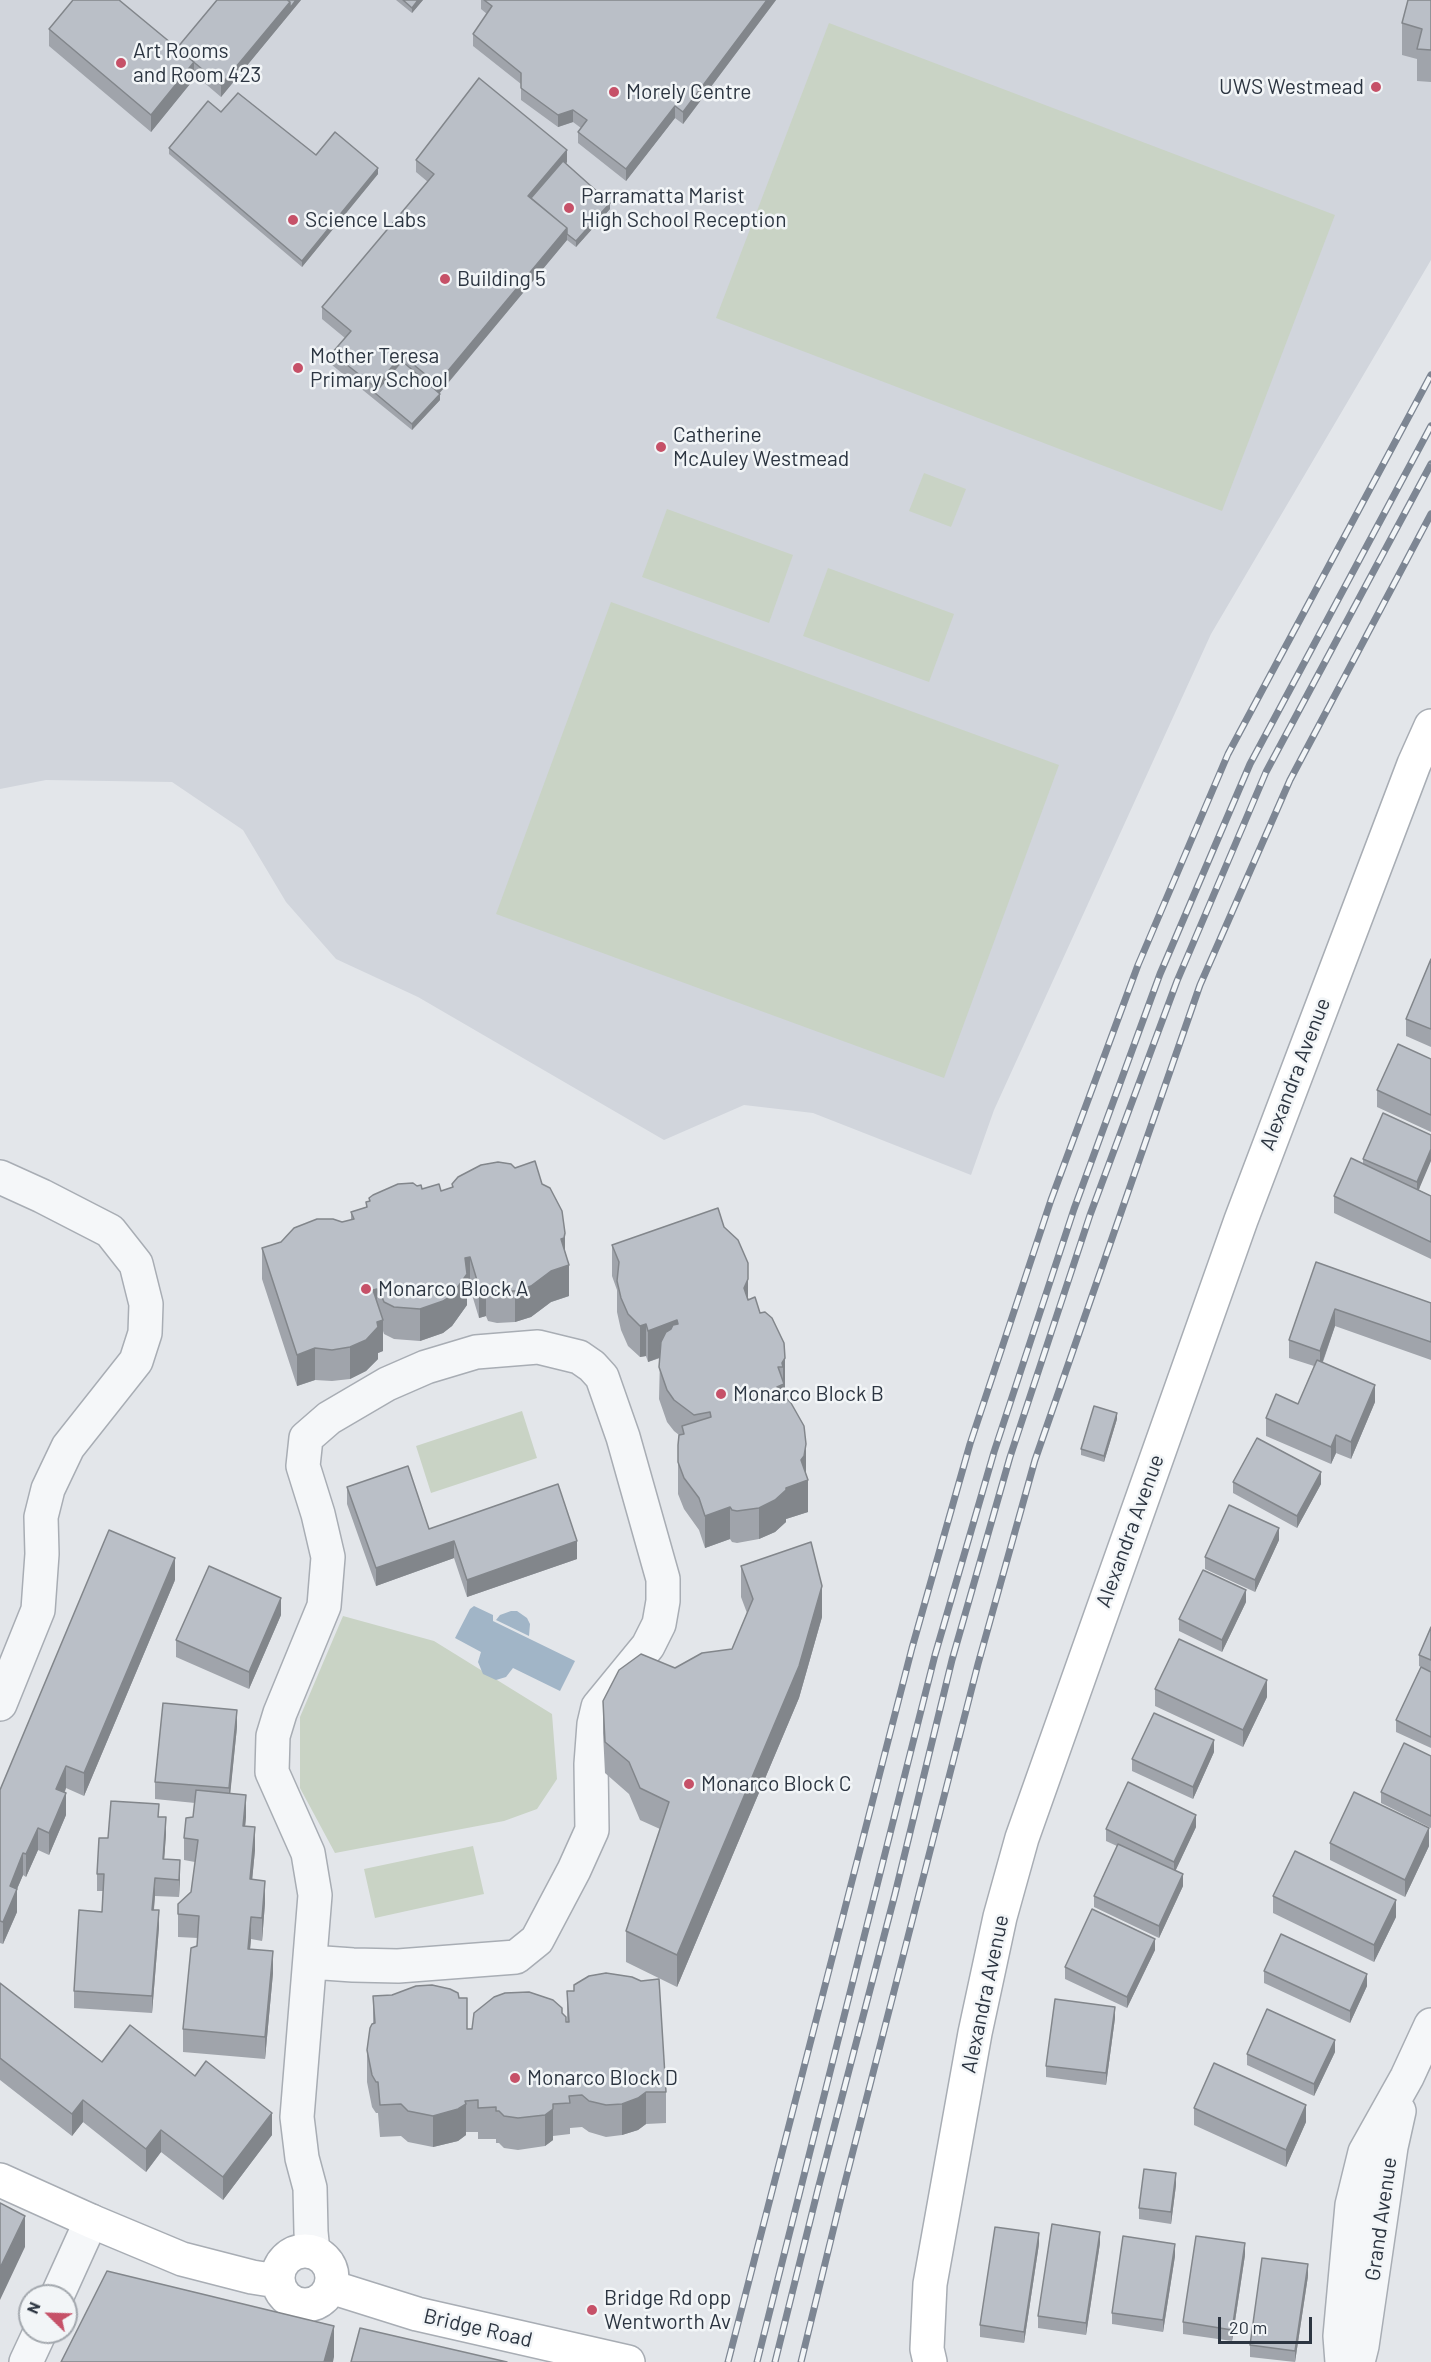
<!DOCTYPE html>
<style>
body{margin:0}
#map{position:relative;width:1431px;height:2362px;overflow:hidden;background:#e3e6ea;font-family:Barlow,sans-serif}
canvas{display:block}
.north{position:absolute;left:18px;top:2284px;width:60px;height:60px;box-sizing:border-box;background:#f2f5f7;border:2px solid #a3a8ae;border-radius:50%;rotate:293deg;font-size:16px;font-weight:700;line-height:24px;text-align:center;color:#2c3541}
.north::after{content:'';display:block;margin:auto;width:21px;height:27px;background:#c65168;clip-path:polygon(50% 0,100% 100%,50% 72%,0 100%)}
.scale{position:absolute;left:1218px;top:2317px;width:94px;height:27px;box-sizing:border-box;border:3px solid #2c3541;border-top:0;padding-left:8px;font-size:18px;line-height:21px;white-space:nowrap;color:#2c3541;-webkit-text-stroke:4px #f2f5f7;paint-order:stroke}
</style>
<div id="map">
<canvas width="1431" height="2362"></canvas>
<div class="north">N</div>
<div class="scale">20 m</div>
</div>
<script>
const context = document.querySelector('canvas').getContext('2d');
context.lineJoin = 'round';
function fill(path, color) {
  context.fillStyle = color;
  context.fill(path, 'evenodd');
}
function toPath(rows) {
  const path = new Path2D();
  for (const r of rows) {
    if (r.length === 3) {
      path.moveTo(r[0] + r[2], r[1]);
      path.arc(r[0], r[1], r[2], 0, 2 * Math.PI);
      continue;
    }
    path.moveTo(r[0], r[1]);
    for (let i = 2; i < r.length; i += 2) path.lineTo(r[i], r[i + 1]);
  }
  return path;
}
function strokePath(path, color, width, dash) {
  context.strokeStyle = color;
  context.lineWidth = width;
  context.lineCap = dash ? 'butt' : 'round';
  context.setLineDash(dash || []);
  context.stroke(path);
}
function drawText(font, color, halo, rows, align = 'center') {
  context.font = font + ' Barlow,sans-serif';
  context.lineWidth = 5;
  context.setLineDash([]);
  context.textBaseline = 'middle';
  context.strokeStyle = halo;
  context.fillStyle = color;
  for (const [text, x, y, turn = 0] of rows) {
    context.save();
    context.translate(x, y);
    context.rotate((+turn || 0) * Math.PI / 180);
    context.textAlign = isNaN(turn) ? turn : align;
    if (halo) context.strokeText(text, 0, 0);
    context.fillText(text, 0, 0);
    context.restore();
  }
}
fill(toPath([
 [0,0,1431,0,1431,260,1211,634,994,1110,971,1175,813,1113,744,1105,664,1140,418,997,336,959,286,902,243,830,172,782,46,780,0,789]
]), '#d1d5dc');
fill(toPath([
 [829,23,1335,215,1222,511,716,318],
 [924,473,966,489,951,527,909,511],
 [667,509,793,555,769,623,642,577],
 [828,568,954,614,929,682,803,636],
 [611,602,1059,765,944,1078,496,914],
 [522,1411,537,1458,431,1493,416,1446],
 [343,1616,434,1641,552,1714,557,1779,537,1809,504,1821,335,1853,300,1788,300,1717],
 [473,1846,484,1894,375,1918,364,1869]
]), '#c9d3c5');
fill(toPath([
 [474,1606,493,1615,493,1621,575,1661,560,1691,513,1668,506,1677,496,1680,483,1674,478,1662,481,1652,455,1638,470,1609],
 [511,1611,517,1611,527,1618,530,1624,529,1636,496,1620,500,1615]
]), '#a1b5c7');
const street = toPath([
 [0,1177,42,1196,110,1231,136,1264,146,1304,145,1333,136,1361,68,1447,48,1489,41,1517,42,1554,38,1610,0,1704],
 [310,1962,353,1965,398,1966,516,1957,537,1940,574,1870,592,1830,591,1764,594,1724,598,1707,648,1646,659,1624,663,1601,663,1579,623,1437,602,1377,592,1366,579,1357,538,1347,476,1352,426,1367,387,1384,329,1418,306,1438,303,1466,318,1514,328,1557,324,1606,280,1713,273,1736,272,1772,308,1853,315,1895,297,2117,302,2158,310,2188,311,2232,313,2252],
 [57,2296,91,2221],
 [26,2362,40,2332],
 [1342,2362,1340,2336,1352,2205,1365,2152,1407,2077,1431,2025],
 [1358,2362,1362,2346,1391,2147,1399,2111]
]);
const secondary = toPath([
 [0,2180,91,2221,182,2259,252,2277,277,2281],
 [305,2278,27],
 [331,2287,417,2314,628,2362],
 [930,2362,927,2349,930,2284,975,2033,1000,1917,1022,1838,1241,1220,1414,764,1431,726]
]);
strokePath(street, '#a8adb4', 36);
strokePath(secondary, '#a8adb4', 36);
strokePath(street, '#f5f7f9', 33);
strokePath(secondary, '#fff', 33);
const rail = toPath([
 [728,2362,912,1648,970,1444,1051,1200,1138,965,1228,754,1431,375],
 [757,2362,935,1655,994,1452,1074,1209,1160,974,1250,764,1431,426],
 [775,2362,818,2189,895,1894,952,1660,1010,1457,1090,1215,1177,981,1266,772,1431,464],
 [801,2362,842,2194,978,1664,1035,1460,1200,985,1290,780,1431,514]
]);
strokePath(rail, '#7d8693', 7);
strokePath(rail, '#f2f5f7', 4.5, [14]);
fill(toPath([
 [217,0,301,0,221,97,194,74,194,79,151,132,49,46,49,29,177,48],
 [396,0,423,0,412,13],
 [481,0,776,0,683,124,675,118,626,181,578,143,578,132,581,128,573,122,558,127,521,100,521,84,473,46,473,34,487,14,481,9],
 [1431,0,1431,82,1417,81,1417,59,1402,55,1402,23],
 [221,112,316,155,378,174,302,267,169,154,169,148],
 [416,160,567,162,566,164,610,209,576,247,567,240,439,394,440,400,412,430,332,365,332,353,345,338,322,319,322,307,428,182,416,172],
 [1431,959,1431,1047,1406,1036,1406,1019],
 [1431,1059,1431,1132,1377,1107,1377,1090],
 [1431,1135,1419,1190,1431,1196,1431,1259,1334,1213,1334,1196,1363,1164,1363,1159],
 [452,1184,565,1252,569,1296,551,1302,531,1317,515,1322,497,1323,488,1321,486,1316,479,1318,470,1288,467,1289,467,1305,452,1326,443,1333,420,1341,394,1339,384,1334,383,1331,383,1351,378,1353,378,1359,366,1371,350,1379,332,1381,315,1380,297,1386,262,1279,262,1248,351,1220,351,1212,366,1207,366,1202,369,1201,369,1198,422,1189,441,1191,452,1188],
 [724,1227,748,1263,748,1298,784,1343,785,1390,784,1391,784,1399,806,1475,808,1512,786,1519,786,1522,775,1532,759,1539,737,1543,732,1542,730,1539,705,1548,699,1530,684,1509,678,1494,678,1445,679,1435,674,1431,667,1422,659,1399,660,1358,648,1362,646,1356,640,1357,628,1346,621,1330,617,1312,617,1290,612,1276,612,1245],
 [1316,1262,1431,1303,1431,1360,1335,1326,1323,1362,1375,1402,1351,1459,1336,1453,1331,1464,1266,1436,1266,1418,1298,1404,1314,1366,1289,1358,1289,1340],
 [1117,1419,1104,1462,1081,1455,1081,1449],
 [1233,1482,1321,1484,1297,1528,1233,1493],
 [347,1487,429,1529,577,1559,467,1597,454,1558,376,1586,347,1504],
 [1279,1540,1255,1592,1205,1569,1205,1557],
 [741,1566,822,1617,799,1698,677,1987,626,1962,626,1931,660,1829,640,1820,629,1794,605,1773,603,1733,603,1701,675,1668,732,1649,747,1613,741,1597],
 [175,1580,84,1796,66,1788,65,1792,66,1815,49,1855,38,1850,26,1877,23,1875,17,1889,17,1912,3,1944,0,1943,0,1790],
 [1246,1602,1222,1652,1179,1631,1179,1619],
 [281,1615,249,1689,176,1657,176,1640],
 [1431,1627,1431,1672,1419,1666,1419,1655],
 [1431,1672,1431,1748,1396,1732,1396,1720],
 [1155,1689,1267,1697,1243,1747,1155,1706],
 [237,1727,230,1793,246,1817,245,1826,255,1850,252,1880,265,1903,262,1941,251,1939,250,1949,273,1973,265,2059,183,2052,183,2029,198,1938,178,1937,178,1914,191,1892,195,1862,184,1860,184,1838,193,1817,195,1803,155,1799,155,1782],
 [1214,1752,1193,1799,1132,1771,1132,1759],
 [1431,1756,1431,1828,1381,1803,1381,1792],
 [159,1817,166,1834,164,1859,180,1877,179,1897,155,1896,154,1910,159,1927,152,2013,74,2008,74,1991,102,1912,103,1891,97,1891,97,1874,108,1838],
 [1196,1827,1175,1871,1183,1886,1159,1938,1094,1907,1094,1896,1117,1846,1106,1841,1106,1829],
 [1330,1843,1429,1846,1405,1897,1330,1860],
 [1273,1896,1396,1917,1374,1962,1273,1913],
 [1155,1950,1127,2008,1065,1979,1065,1967],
 [1264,1971,1367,1986,1350,2023,1264,1983],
 [0,1983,102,2062,272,2135,223,2200,161,2152,146,2172,83,2122,72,2136,0,2080],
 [567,1991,666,2092,666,2123,646,2124,638,2130,622,2135,606,2137,589,2132,582,2127,570,2128,570,2134,553,2136,553,2140,545,2146,518,2150,504,2148,499,2143,496,2143,496,2139,478,2139,478,2132,466,2132,466,2135,458,2141,433,2147,408,2142,401,2136,380,2137,378,2113,376,2113,372,2107,367,2082,367,2050,373,2023,373,1996,459,1998,467,2029,562,2013,566,2022,567,2022],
 [1115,2018,1106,2085,1046,2077,1046,2066],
 [1335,2052,1314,2096,1247,2065,1247,2054],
 [1194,2108,1306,2122,1286,2167,1194,2125],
 [1176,2185,1171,2224,1139,2219,1139,2208],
 [1100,2243,1086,2335,1038,2328,1038,2316],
 [1039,2244,1024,2343,980,2337,980,2325],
 [1245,2255,1232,2341,1183,2334,1183,2322],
 [1175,2256,1163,2332,1112,2324,1112,2313],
 [1308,2276,1295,2362,1250,2357,1250,2345]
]), '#a0a4ab');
fill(toPath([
 [296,0,301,0,221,97,221,85,290,2],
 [418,0,423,0,412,13,412,8],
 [767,0,776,0,683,124,683,112],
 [194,62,194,79,151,132,151,115],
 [675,106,675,118,626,181,626,169],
 [573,110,573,122,558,127,558,115],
 [567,150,567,162,531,204,528,196],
 [378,168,378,174,302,267,302,261],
 [610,203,610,209,576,247,576,241],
 [567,228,567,240,437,396,437,384],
 [402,355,402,367,375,393,375,387],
 [440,394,440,400,412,430,412,424],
 [1431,1149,1431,1161,1417,1194,1417,1182],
 [565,1233,565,1264,569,1265,569,1296,551,1302,531,1317,515,1322,515,1291,561,1239],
 [470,1257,470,1288,467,1289,467,1305,452,1326,443,1333,420,1341,420,1309,465,1258],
 [748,1279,748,1310,744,1288],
 [486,1284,486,1316,479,1318,479,1287],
 [377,1289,377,1321,373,1290],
 [1335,1309,1335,1326,1320,1369,1320,1351],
 [383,1320,383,1351,378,1353,378,1359,366,1371,350,1379,350,1347,377,1322],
 [677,1320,677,1351,648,1362,648,1331],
 [646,1324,646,1356,640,1357,640,1326],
 [315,1348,315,1380,297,1386,297,1355],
 [785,1358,785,1390,784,1391,784,1416,777,1387,783,1385,783,1367,782,1363],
 [1375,1385,1375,1402,1351,1459,1351,1442],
 [1117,1413,1117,1419,1104,1462,1104,1456],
 [1336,1435,1336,1453,1331,1464,1331,1447],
 [806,1444,806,1475,808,1480,808,1512,786,1519,786,1522,775,1532,759,1539,759,1508,786,1488,801,1460],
 [1321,1472,1321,1484,1297,1528,1297,1516],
 [730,1507,730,1539,705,1548,705,1516],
 [1279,1528,1279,1540,1255,1592,1255,1580],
 [454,1541,454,1558,376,1586,376,1568],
 [577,1541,577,1559,467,1597,467,1580],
 [175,1558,175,1580,84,1796,84,1773],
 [822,1586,822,1617,799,1698,677,1987,677,1955],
 [1246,1590,1246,1602,1222,1652,1222,1640],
 [281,1598,281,1615,249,1689,249,1672],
 [1267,1680,1267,1697,1243,1747,1243,1730],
 [237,1710,237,1727,229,1806,229,1788],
 [1214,1740,1214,1752,1193,1799,1193,1787],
 [66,1766,66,1788,56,1811,56,1789],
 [66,1793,66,1815,49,1855,49,1833],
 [246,1795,246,1817,243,1849,243,1826],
 [1196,1815,1196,1827,1174,1874,1174,1862],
 [166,1817,166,1834,163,1876,163,1859],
 [255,1827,255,1850,250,1902,250,1879],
 [38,1828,38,1850,26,1877,26,1854],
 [1429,1828,1429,1846,1405,1897,1405,1880],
 [23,1853,23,1875,17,1889,17,1912,3,1944,3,1922,10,1886],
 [180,1860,180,1877,179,1897,179,1880],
 [1183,1874,1183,1886,1159,1938,1159,1926],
 [155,1878,155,1896,152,1927,152,1910],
 [265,1881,265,1903,262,1941,262,1918],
 [1396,1900,1396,1917,1374,1962,1374,1945],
 [159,1910,159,1927,152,2013,152,1996],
 [251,1917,251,1939,248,1971,248,1949],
 [1155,1939,1155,1950,1127,2008,1127,1997],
 [273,1951,273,1973,265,2059,265,2037],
 [1367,1974,1367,1986,1350,2023,1350,2011],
 [1115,2007,1115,2018,1106,2085,1106,2073],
 [1335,2040,1335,2052,1314,2096,1314,2084],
 [646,2092,646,2124,638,2130,622,2135,622,2104],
 [83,2100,83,2122,72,2136,72,2114],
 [466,2104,466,2135,458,2141,433,2147,433,2116],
 [553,2104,553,2140,545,2146,545,2115],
 [1306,2105,1306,2122,1286,2167,1286,2150],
 [272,2113,272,2135,223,2200,223,2177],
 [161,2130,161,2152,146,2172,146,2149],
 [1176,2173,1176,2185,1171,2224,1171,2212],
 [25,2216,25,2247,0,2300,0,2268],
 [1100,2232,1100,2243,1086,2335,1086,2323],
 [1039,2233,1039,2244,1024,2343,1024,2332],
 [1245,2243,1245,2255,1232,2341,1232,2330],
 [1175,2244,1175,2256,1163,2332,1163,2320],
 [1308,2264,1308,2276,1295,2362,1295,2351],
 [334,2326,334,2357,333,2362,324,2362]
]), '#82868b');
const building = toPath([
 [73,0,119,0,194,62,151,115,49,29,73,0],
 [217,0,287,0,290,2,221,85,177,48,217,0],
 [287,0,296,0,290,8,290,2,287,0],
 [403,0,418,0,412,8,403,0],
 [484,0,767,0,683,112,675,106,626,169,578,132,587,120,573,110,558,115,521,88,521,73,473,34,492,6,484,0],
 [1408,0,1431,0,1431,50,1417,49,1422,29,1402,23,1408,0],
 [479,78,567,150,528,196,567,228,437,384,402,355,375,387,332,353,351,331,322,307,434,174,416,160,479,78],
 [238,93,316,155,335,132,378,168,302,261,169,148,208,101,221,112,238,93],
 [563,161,610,203,576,241,567,234,567,228,531,198,563,161],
 [402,361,440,394,412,424,375,393,402,361],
 [1431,959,1431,1029,1406,1019,1431,959],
 [1398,1044,1431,1059,1431,1115,1377,1090,1398,1044],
 [1383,1113,1431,1135,1431,1149,1417,1182,1363,1159,1383,1113],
 [1351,1158,1431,1196,1431,1242,1334,1196,1351,1158],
 [535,1161,542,1184,550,1188,562,1211,565,1233,564,1238,561,1239,569,1265,551,1271,531,1286,515,1291,497,1291,488,1290,486,1284,479,1287,470,1257,465,1258,467,1274,452,1295,443,1301,420,1309,394,1307,384,1302,382,1297,378,1295,377,1289,373,1290,383,1320,377,1322,378,1327,366,1340,350,1347,332,1350,315,1348,297,1355,262,1248,281,1242,294,1228,317,1219,333,1219,342,1222,354,1219,351,1212,367,1207,366,1202,370,1201,369,1198,373,1195,398,1184,413,1183,417,1186,421,1185,422,1189,439,1184,441,1191,453,1187,452,1184,458,1177,481,1165,498,1162,511,1164,515,1168,535,1161],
 [718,1208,724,1227,738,1240,748,1263,748,1279,744,1288,748,1300,755,1297,760,1313,765,1312,772,1318,784,1343,785,1358,782,1363,783,1367,778,1367,784,1384,777,1387,781,1398,787,1399,791,1403,804,1426,806,1444,804,1456,801,1460,808,1480,786,1488,786,1490,775,1500,759,1508,737,1511,732,1510,730,1507,705,1516,699,1498,684,1478,678,1462,678,1445,679,1435,684,1434,682,1426,711,1417,710,1412,694,1415,674,1400,667,1390,659,1367,661,1342,666,1332,671,1329,673,1325,678,1324,677,1320,648,1331,646,1324,640,1326,628,1314,621,1298,617,1281,619,1262,612,1245,718,1208],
 [1316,1262,1431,1303,1431,1342,1335,1309,1320,1351,1289,1340,1316,1262],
 [1317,1360,1375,1385,1351,1442,1336,1435,1331,1447,1266,1418,1276,1394,1298,1404,1317,1360],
 [1094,1406,1117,1413,1104,1456,1081,1449,1094,1406],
 [1257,1438,1321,1472,1297,1516,1233,1482,1257,1438],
 [408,1466,429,1529,558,1484,577,1541,467,1580,454,1541,376,1568,347,1487,408,1466],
 [1229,1505,1279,1528,1255,1580,1205,1557,1229,1505],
 [109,1530,175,1558,84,1773,66,1766,56,1789,66,1793,49,1833,38,1828,26,1854,23,1853,10,1886,17,1889,3,1922,0,1921,0,1790,109,1530],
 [811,1542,822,1586,799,1666,677,1955,626,1931,669,1802,640,1788,629,1762,605,1742,603,1701,619,1670,641,1654,675,1668,702,1653,732,1649,753,1599,741,1566,811,1542],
 [209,1566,281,1598,249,1672,176,1640,209,1566],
 [1203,1570,1246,1590,1222,1640,1179,1619,1203,1570],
 [1431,1627,1431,1660,1419,1655,1431,1627],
 [1179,1639,1267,1680,1243,1730,1155,1689,1179,1639],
 [1421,1667,1431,1672,1431,1737,1396,1720,1421,1667],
 [163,1703,237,1710,229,1788,155,1782,163,1703],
 [1154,1713,1214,1740,1193,1787,1132,1759,1154,1713],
 [1404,1743,1431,1756,1431,1816,1381,1792,1404,1743],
 [1128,1782,1196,1815,1174,1862,1106,1829,1128,1782],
 [196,1790,246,1795,243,1826,255,1827,250,1879,265,1881,262,1918,251,1917,248,1949,273,1951,265,2037,183,2029,191,1948,197,1946,199,1916,178,1914,178,1904,191,1892,198,1840,184,1838,186,1818,193,1817,196,1790],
 [1354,1792,1429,1828,1405,1880,1330,1843,1354,1792],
 [111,1801,159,1804,158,1817,166,1817,163,1859,180,1860,179,1880,155,1878,152,1910,159,1910,152,1996,74,1991,79,1910,102,1912,104,1874,97,1874,99,1838,108,1838,111,1801],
 [1118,1844,1183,1874,1159,1926,1094,1896,1118,1844],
 [1295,1851,1396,1900,1374,1945,1273,1896,1295,1851],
 [1092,1909,1155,1939,1127,1997,1065,1967,1092,1909],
 [1281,1934,1367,1974,1350,2011,1264,1971,1281,1934],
 [606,1973,632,1977,641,1981,659,1979,666,2092,646,2092,638,2098,622,2104,606,2105,589,2101,582,2095,569,2096,570,2103,553,2104,553,2109,545,2115,518,2118,504,2116,499,2111,496,2111,496,2107,478,2108,478,2100,465,2101,466,2104,458,2109,433,2116,408,2111,401,2104,380,2105,378,2082,376,2082,372,2075,367,2050,370,2028,372,2024,375,2023,373,1996,392,1995,416,1986,432,1985,450,1989,458,1993,459,1998,467,1998,467,2029,472,2029,474,2013,494,1997,505,1993,529,1992,553,2000,562,2008,562,2013,566,2017,566,2022,569,2022,567,1991,574,1991,574,1985,589,1976,606,1973],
 [0,1983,102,2062,130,2025,195,2076,206,2061,272,2113,223,2177,161,2130,146,2149,83,2100,72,2114,0,2058,0,1983],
 [1055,1999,1115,2007,1106,2073,1046,2066,1055,1999],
 [1267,2009,1335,2040,1314,2084,1247,2054,1267,2009],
 [1214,2063,1306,2105,1286,2150,1194,2108,1214,2063],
 [1144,2169,1176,2173,1171,2212,1139,2208,1144,2169],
 [0,2203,25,2216,0,2268,0,2203],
 [1052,2224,1100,2232,1086,2323,1038,2316,1052,2224],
 [995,2227,1039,2233,1024,2332,980,2325,995,2227],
 [1123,2236,1175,2244,1163,2320,1112,2313,1123,2236],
 [1196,2236,1245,2243,1232,2330,1183,2322,1196,2236],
 [1262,2258,1308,2264,1295,2351,1250,2345,1262,2258],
 [107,2271,334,2326,324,2362,61,2362,107,2271],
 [360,2328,507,2362,351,2362,360,2328]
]);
fill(building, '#babfc7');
strokePath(building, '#82868b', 1.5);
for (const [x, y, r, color] of [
 [121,63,6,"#c65168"],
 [1376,87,6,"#c65168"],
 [614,92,6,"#c65168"],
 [569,208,6,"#c65168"],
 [293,220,6,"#c65168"],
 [445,279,6,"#c65168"],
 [298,368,6,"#c65168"],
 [661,447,6,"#c65168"],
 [366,1289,6,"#c65168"],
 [721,1394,6,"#c65168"],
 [689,1784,6,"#c65168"],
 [515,2078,6,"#c65168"],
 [592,2310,6,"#c65168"]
]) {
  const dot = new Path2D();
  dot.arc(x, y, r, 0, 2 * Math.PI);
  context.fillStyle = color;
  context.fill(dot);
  strokePath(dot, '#f2f5f7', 2);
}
drawText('21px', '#2c3541', '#f2f5f7', [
 ["Art Rooms",133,51],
 ["and Room 423",133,75],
 ["UWS Westmead",1364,87,"right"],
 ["Morely Centre",626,92],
 ["Parramatta Marist",581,196],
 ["High School Reception",581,220],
 ["Science Labs",305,220],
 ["Building 5",457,279],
 ["Mother Teresa",310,356],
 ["Primary School",310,380],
 ["Catherine",673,435],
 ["McAuley Westmead",673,459],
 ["Monarco Block A",378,1289],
 ["Monarco Block B",733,1394],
 ["Monarco Block C",701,1784],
 ["Monarco Block D",527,2078],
 ["Bridge Rd opp",604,2298],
 ["Wentworth Av",604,2322]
], 'left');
drawText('21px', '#2c3541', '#f2f5f7', [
 ["Alexandra Avenue",1295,1074,-69],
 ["Alexandra Avenue",1130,1531,-70],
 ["Alexandra Avenue",985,1994,-78],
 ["Grand Avenue",1381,2219,-82],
 ["Bridge Road",478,2328,13]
]);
</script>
